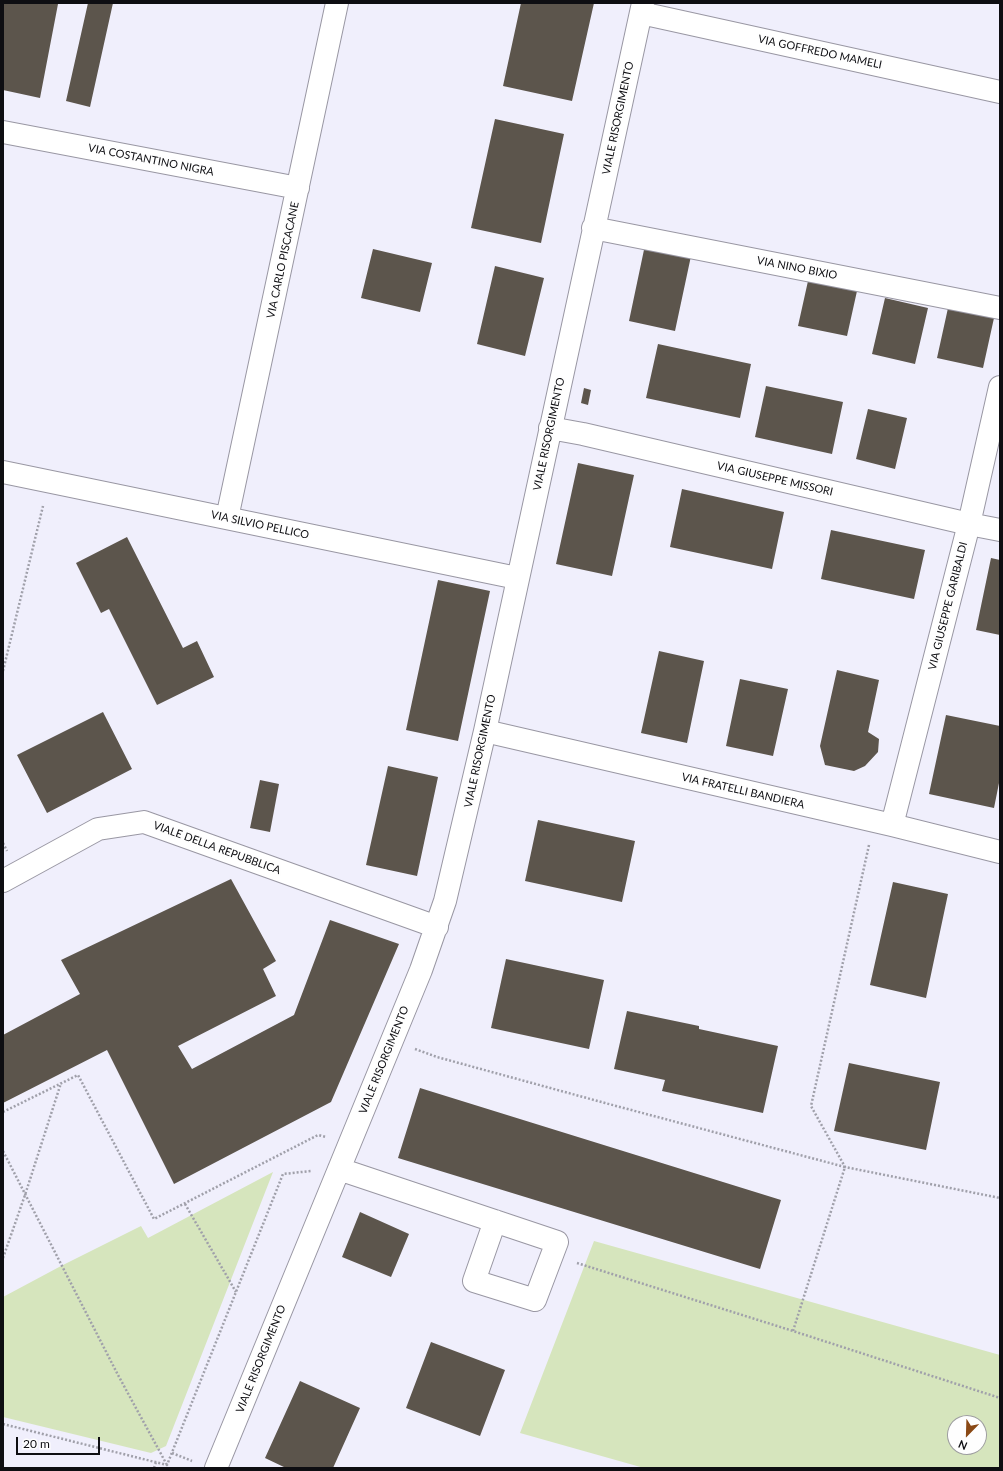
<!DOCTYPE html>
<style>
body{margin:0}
#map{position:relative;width:1003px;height:1471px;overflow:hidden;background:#f0effc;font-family:Lato,sans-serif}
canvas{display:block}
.frame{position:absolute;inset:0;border:4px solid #0e0e12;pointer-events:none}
.north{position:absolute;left:947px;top:1415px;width:40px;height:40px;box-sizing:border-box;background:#fefefe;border:1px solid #9e9ea0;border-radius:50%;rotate:203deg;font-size:11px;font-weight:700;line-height:16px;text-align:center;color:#0e0e12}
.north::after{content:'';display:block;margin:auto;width:14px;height:18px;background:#8a4915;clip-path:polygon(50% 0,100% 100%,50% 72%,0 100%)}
.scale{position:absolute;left:16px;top:1437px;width:84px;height:18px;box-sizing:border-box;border:2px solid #0e0e12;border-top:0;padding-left:5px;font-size:12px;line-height:14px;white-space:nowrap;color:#0e0e12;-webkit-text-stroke:3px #fefefe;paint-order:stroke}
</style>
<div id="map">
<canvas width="1003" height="1471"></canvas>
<div class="frame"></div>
<div class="north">N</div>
<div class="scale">20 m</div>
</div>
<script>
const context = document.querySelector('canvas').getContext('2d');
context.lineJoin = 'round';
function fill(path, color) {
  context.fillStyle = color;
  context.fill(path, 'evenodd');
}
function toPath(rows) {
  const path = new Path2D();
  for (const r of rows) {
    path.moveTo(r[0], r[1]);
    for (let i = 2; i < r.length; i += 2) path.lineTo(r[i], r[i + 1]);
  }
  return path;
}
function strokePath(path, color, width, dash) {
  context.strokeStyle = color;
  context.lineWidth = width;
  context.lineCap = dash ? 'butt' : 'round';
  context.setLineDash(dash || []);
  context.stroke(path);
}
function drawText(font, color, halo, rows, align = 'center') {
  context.font = font + ' Lato,sans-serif';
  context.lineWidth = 4;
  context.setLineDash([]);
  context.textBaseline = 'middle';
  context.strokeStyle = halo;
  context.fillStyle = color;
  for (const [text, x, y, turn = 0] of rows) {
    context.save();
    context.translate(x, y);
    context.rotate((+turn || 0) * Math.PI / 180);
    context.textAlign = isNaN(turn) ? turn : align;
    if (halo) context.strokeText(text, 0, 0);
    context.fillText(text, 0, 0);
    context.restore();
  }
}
fill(toPath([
 [273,1172,166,1446,151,1453,3,1417,3,1297,61,1266,141,1226,148,1238],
 [594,1241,1000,1355,1000,1468,644,1468,520,1433],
 [955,1423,979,1423,979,1447,955,1447]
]), '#d6e5bd');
fill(toPath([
 [3,3,51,3,58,4,40,98,3,90],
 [88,3,113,3,90,107,66,101],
 [521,3,594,3,572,101,503,86],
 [495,119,564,134,541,243,471,228],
 [645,245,691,256,675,331,629,321],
 [373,249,432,263,420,312,361,298],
 [495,266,544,278,525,356,477,344],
 [808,281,857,291,847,336,798,326],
 [885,298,928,308,915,364,872,354],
 [948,308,994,318,983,368,937,358],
 [658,344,751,364,740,418,646,398],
 [766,386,843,402,832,454,755,437],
 [584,388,591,390,588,405,581,403],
 [868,409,907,418,895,469,856,459],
 [578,463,634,475,612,576,556,564],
 [682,489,784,512,772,569,670,547],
 [831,530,925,550,914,599,821,579],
 [127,537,183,648,197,641,214,677,157,705,109,609,101,613,76,563],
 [991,558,1000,560,1000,635,976,630],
 [438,580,490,591,458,741,406,730],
 [659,651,704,661,687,743,641,733],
 [837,670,879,680,868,732,879,739,878,752,865,766,854,771,825,765,820,746],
 [740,679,788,689,773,756,726,746],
 [103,712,132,769,47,813,17,755],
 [946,715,1000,726,1000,778,994,808,929,794],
 [388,766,438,777,417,876,366,865],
 [260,780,279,784,270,832,250,828],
 [538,820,635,841,622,902,525,881],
 [231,879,276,961,263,969,276,996,178,1046,192,1069,294,1015,330,920,399,944,331,1102,174,1184,107,1050,3,1103,3,1035,80,994,61,960],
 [893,882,948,894,926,998,870,985],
 [506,959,604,980,589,1049,491,1028],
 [627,1011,699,1026,699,1029,778,1046,763,1113,662,1091,665,1080,614,1069],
 [849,1063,940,1082,926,1150,834,1131],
 [420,1088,781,1200,760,1269,398,1158],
 [360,1212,409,1234,391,1277,342,1257],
 [431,1342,505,1370,480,1436,406,1408],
 [300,1381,360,1408,333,1468,286,1468,265,1458]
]), '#5c554c');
const minor = toPath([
 [641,13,1000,92],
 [3,132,298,188],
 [593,228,1000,308],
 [550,428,583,434,969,524,1000,530],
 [3,472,517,578],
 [227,518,337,3],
 [485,731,892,825,1000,852],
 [892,825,969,524,1000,387],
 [3,881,98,829,144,822,437,927],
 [339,1169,557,1242,535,1300,474,1281,495,1221],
 [216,1468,421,970,445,901,485,731,643,3]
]);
strokePath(minor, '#9997a3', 24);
strokePath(toPath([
 [3,671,43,506],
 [3,843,7,851],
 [869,845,811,1106,845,1167,1000,1198],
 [415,1049,437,1057,605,1103,845,1167,793,1331],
 [3,1112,78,1075,154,1219,318,1135,326,1137],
 [3,1151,118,1375,167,1465],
 [185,1204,236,1292],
 [3,1258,25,1195,61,1083],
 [577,1263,793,1331,1000,1398],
 [3,1424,167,1465,283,1174,311,1171],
 [172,1453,192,1461],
 [154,1468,156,1462]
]), '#a0a0aa', 2.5, [2, 2]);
strokePath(minor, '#fff', 22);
drawText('11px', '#0e0e12', '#fefefe', [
 ["VIA GOFFREDO MAMELI",820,52,12],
 ["VIALE RISORGIMENTO",618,118,-78],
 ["VIA COSTANTINO NIGRA",151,160,11],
 ["VIA CARLO PISCACANE",283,260,-78],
 ["VIA NINO BIXIO",797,268,11],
 ["VIALE RISORGIMENTO",549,434,-78],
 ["VIA GIUSEPPE MISSORI",775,479,13],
 ["VIA SILVIO PELLICO",260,525,12],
 ["VIA GIUSEPPE GARIBALDI",948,606,-76],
 ["VIALE RISORGIMENTO",480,751,-78],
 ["VIA FRATELLI BANDIERA",743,791,13],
 ["VIALE DELLA REPUBBLICA",217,848,20],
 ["VIALE RISORGIMENTO",384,1060,-68],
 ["VIALE RISORGIMENTO",261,1359,-68]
]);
</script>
